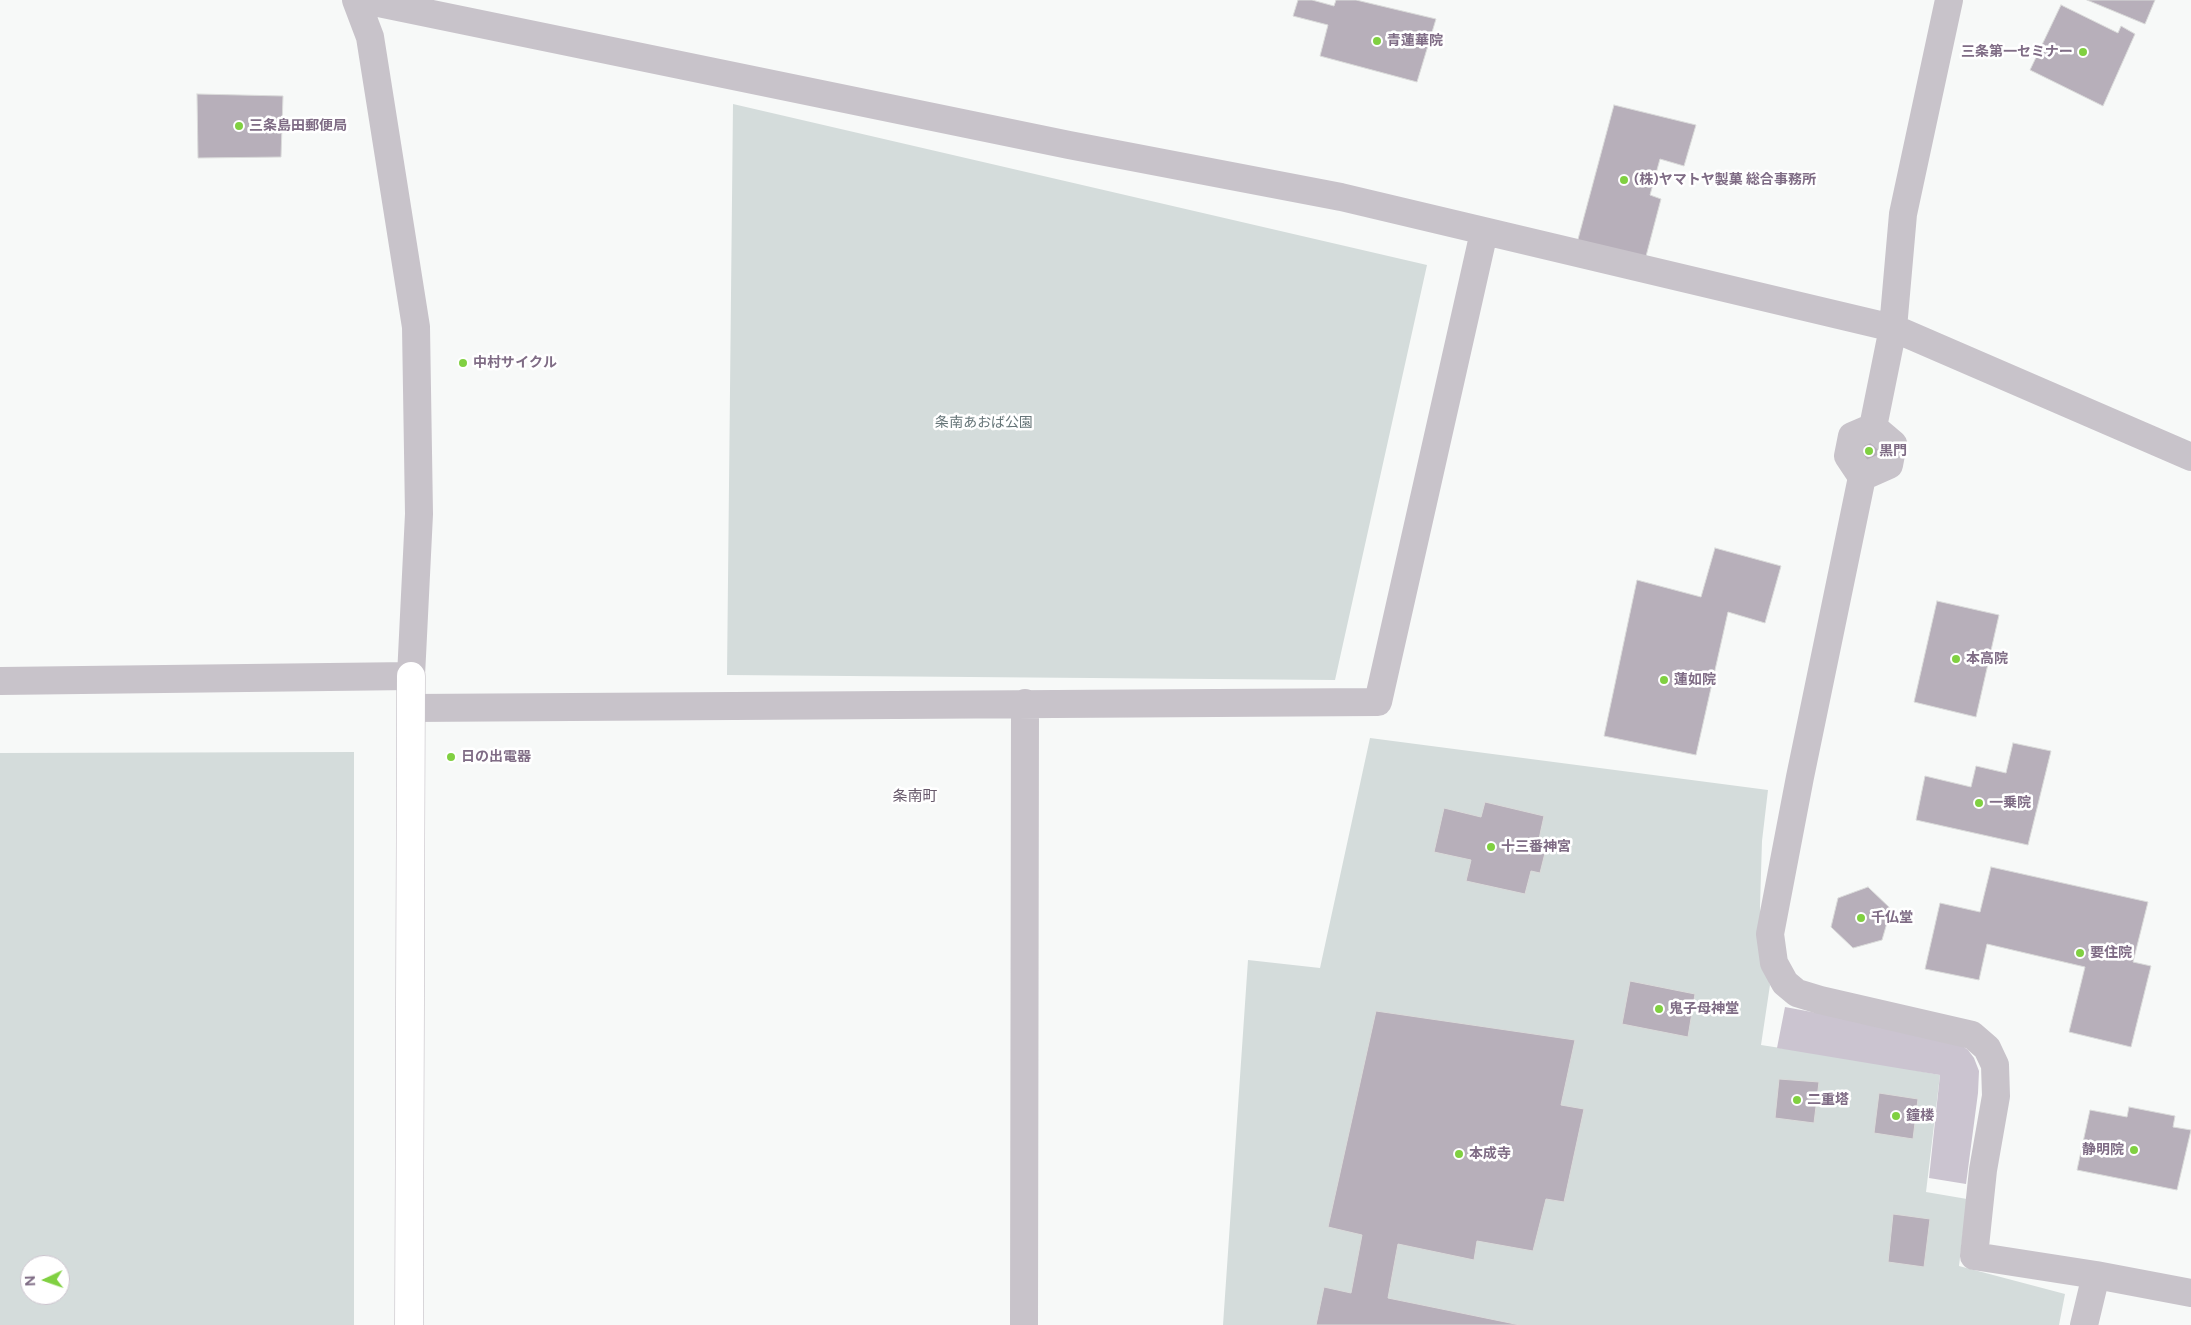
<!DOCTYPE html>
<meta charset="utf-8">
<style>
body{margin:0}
#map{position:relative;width:2191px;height:1325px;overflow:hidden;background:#f7f9f8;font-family:Figtree,sans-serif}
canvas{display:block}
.north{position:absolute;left:20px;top:1255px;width:50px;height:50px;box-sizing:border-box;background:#fff;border:1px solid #ccc4ce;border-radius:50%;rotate:267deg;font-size:14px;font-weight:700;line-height:20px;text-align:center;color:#7f6c85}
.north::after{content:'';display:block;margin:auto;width:18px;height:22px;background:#80d041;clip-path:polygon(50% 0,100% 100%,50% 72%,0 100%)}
</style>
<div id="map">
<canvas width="2191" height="1325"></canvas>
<div class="north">N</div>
</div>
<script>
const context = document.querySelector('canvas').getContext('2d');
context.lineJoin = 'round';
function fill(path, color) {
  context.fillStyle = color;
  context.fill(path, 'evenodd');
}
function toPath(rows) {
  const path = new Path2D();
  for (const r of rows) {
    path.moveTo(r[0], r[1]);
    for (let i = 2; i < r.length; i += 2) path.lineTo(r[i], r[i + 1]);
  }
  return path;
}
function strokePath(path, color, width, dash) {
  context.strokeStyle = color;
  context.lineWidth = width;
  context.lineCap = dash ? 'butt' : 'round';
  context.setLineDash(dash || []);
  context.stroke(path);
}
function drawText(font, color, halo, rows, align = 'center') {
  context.font = font + ' Figtree,"Noto Sans JP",sans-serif';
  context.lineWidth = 5;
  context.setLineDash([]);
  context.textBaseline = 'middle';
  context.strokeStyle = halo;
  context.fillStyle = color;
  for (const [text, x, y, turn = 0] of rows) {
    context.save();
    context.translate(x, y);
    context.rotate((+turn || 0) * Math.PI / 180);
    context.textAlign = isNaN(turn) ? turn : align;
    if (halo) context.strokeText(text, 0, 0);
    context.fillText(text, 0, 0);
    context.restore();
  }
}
fill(toPath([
 [733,104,1427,265,1335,680,727,675],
 [1370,738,1768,790,1762,841,1760,906,1761,953,1770,985,1761,1045,1871,1062,1940,1075,1926,1192,1967,1199,1959,1266,2065,1294,2059,1325,1223,1325,1248,960,1320,968],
 [354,752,354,1325,0,1325,0,753],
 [30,1265,60,1265,60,1295,30,1295]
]), '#d4dcdb');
fill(toPath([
 [1785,1007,1930,1034,1960,1044,1968,1050,1974,1058,1979,1071,1978,1093,1966,1184,1929,1178,1940,1075,1777,1048]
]), '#cbc4d0');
const building = toPath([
 [1298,0,1312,0,1334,6,1336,0,1356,0,1436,19,1417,82,1320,56,1328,25,1293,16,1298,0],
 [2087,0,2155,0,2145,24,2087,0],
 [2061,5,2118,33,2121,26,2135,34,2103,106,2030,70,2061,5],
 [197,94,283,96,281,157,198,158,197,94],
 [1614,105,1696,125,1684,166,1660,159,1650,195,1661,199,1645,260,1577,243,1614,105],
 [1857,437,1887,443,1881,466,1852,460,1857,437],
 [1715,548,1781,566,1765,623,1728,612,1696,755,1604,736,1637,580,1701,597,1715,548],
 [1937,601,1999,615,1976,717,1914,702,1937,601],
 [2013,743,2051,751,2028,845,1916,820,1925,776,1971,787,1976,766,2006,773,2013,743],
 [1485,802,1544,816,1539,839,1548,841,1540,873,1531,871,1525,894,1466,881,1471,860,1434,852,1444,808,1481,817,1485,802],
 [1991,867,2148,902,2133,962,2151,966,2131,1047,2069,1032,2085,967,1987,944,1979,980,1925,969,1940,903,1980,912,1991,867],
 [1868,887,1891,909,1882,940,1853,948,1831,927,1838,898,1868,887],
 [1630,981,1695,994,1688,1037,1622,1024,1630,981],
 [1376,1011,1575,1040,1561,1105,1584,1109,1564,1202,1546,1199,1533,1251,1477,1241,1474,1260,1398,1244,1388,1298,1520,1325,1316,1325,1324,1287,1351,1293,1362,1235,1328,1227,1376,1011],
 [1779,1079,1819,1082,1814,1123,1775,1118,1779,1079],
 [1879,1093,1918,1099,1913,1139,1874,1133,1879,1093],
 [2129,1107,2175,1116,2173,1127,2191,1130,2177,1190,2077,1170,2090,1110,2127,1117,2129,1107],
 [1893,1214,1930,1219,1924,1267,1888,1262,1893,1214]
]);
fill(building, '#b7afba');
strokePath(building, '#dadbda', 1);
const secondary = toPath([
 [409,1325,411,676]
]);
strokePath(secondary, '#bcb6be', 29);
strokePath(toPath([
 [364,0,1069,145,1341,197,1893,328,2191,457],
 [1873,427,1852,436,1848,456,1862,477,1800,777,1770,934,1774,963,1785,983,1797,993,1820,1000,1972,1035,1987,1048,1995,1065,1996,1096,1983,1170,1974,1256,2096,1275,2191,1293],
 [1873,427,1893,328,1903,214,1949,0],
 [1862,477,1889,465,1893,444,1873,427],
 [0,681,411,676,419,514,416,327,370,37,356,0],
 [411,708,1378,702,1484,232],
 [1024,1325,1025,703],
 [2084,1325,2096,1275]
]), '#c8c3ca', 28);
strokePath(secondary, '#fff', 28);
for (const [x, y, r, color] of [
 [1377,41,5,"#80d041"],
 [2083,52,5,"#80d041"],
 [239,126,5,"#80d041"],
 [1624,180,5,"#80d041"],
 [463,363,5,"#80d041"],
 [1869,451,5,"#80d041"],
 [1956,659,5,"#80d041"],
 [1664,680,5,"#80d041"],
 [451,757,5,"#80d041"],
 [1979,803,5,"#80d041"],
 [1491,847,5,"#80d041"],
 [1861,918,5,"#80d041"],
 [2080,953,5,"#80d041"],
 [1659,1009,5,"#80d041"],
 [1797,1100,5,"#80d041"],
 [1896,1116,5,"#80d041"],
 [2134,1150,5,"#80d041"],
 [1459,1154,5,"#80d041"]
]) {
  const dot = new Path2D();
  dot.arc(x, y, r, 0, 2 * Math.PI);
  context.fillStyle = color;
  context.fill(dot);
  strokePath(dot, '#fff', 2);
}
drawText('bold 14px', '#7f6c85', '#fff', [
 ["青蓮華院",1387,41],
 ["三条第一セミナー",2073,52,"right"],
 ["三条島田郵便局",249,126],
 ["(株)ヤマトヤ製菓 総合事務所",1634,180],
 ["中村サイクル",473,363],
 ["黒門",1879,451],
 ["本高院",1966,659],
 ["蓮如院",1674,680],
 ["日の出電器",461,757],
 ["一乗院",1989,803],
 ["十三番神宮",1501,847],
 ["千仏堂",1871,918],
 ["要住院",2090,953],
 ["鬼子母神堂",1669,1009],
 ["二重塔",1807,1100],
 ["鐘楼",1906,1116],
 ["静明院",2124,1150,"right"],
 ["本成寺",1469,1154]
], 'left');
drawText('14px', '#667578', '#fff', [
 ["条南あおば公園",984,423]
]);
drawText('15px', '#67596b', '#fff', [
 ["条南町",915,797]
]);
</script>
